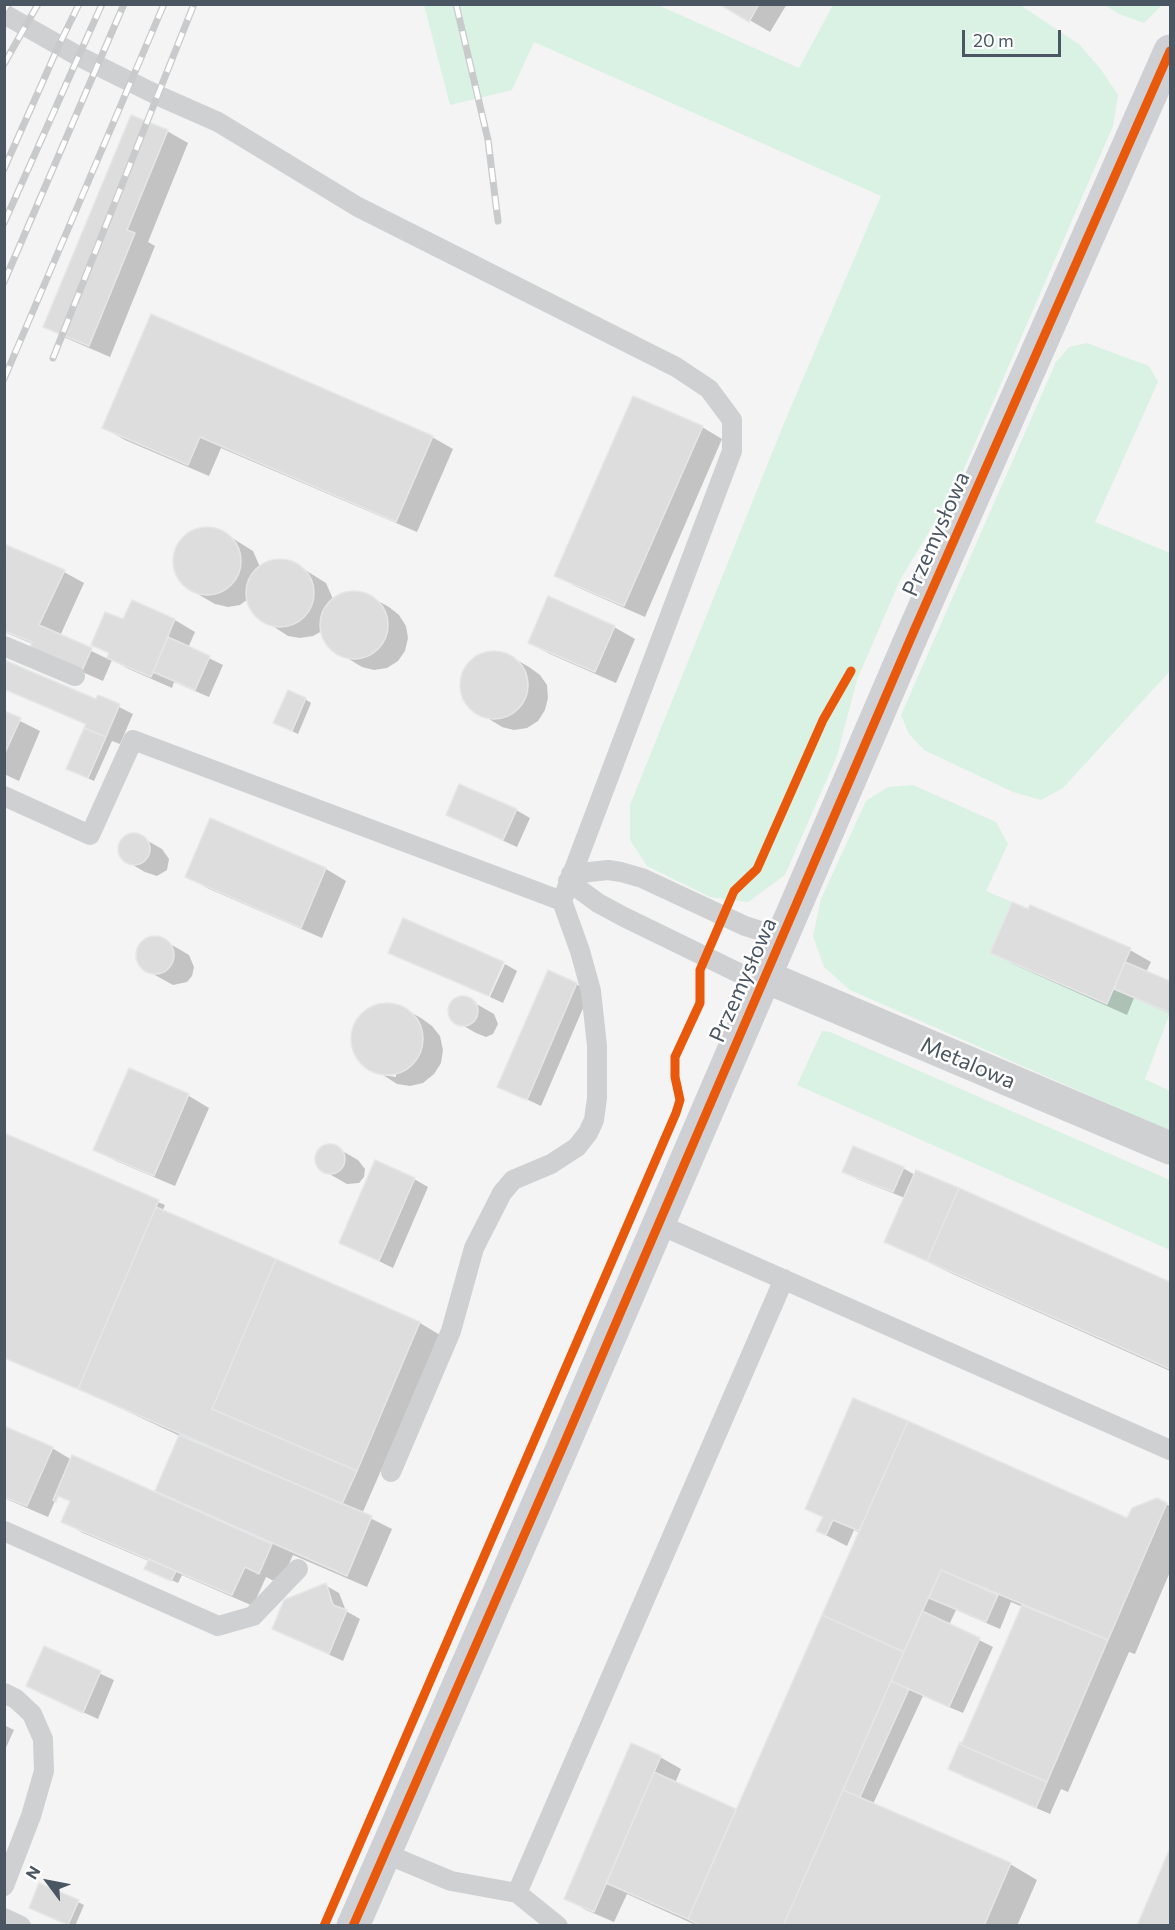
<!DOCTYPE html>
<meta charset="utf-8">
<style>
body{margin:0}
#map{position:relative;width:1175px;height:1930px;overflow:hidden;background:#f4f4f4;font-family:Commissioner,sans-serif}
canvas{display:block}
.frame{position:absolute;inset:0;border:6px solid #4a5661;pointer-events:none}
.north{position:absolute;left:18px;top:1852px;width:60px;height:60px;-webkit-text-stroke:4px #fff;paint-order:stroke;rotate:302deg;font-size:16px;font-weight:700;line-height:24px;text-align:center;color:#4a5661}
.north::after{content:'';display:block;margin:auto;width:21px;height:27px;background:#4a5661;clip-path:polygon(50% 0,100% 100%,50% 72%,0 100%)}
.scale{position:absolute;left:962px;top:30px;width:99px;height:27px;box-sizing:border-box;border:3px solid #4a5661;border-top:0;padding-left:8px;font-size:18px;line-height:21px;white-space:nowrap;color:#4a5661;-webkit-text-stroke:4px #fff;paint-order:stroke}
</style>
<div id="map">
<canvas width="1175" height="1930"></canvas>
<div class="frame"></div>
<div class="north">N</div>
<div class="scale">20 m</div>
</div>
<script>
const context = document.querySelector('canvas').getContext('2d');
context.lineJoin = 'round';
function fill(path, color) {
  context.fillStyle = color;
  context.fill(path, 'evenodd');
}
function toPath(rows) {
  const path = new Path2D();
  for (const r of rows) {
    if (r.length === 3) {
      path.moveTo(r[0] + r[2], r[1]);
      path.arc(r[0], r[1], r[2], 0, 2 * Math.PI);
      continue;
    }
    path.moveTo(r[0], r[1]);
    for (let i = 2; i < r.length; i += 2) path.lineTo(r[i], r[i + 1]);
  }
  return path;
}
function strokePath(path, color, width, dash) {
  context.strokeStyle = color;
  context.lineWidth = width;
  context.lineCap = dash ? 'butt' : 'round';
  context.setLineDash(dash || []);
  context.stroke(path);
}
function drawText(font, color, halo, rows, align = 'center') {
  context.font = font + ' Commissioner,sans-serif';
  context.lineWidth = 5;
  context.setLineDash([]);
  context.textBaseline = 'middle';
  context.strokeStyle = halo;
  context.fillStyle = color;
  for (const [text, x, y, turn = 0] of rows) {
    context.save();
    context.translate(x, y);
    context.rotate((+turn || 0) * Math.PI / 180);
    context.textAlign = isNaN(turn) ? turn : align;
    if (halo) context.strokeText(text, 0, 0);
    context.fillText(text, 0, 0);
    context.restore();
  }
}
fill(toPath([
 [424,5,658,5,799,68,833,5,1020,5,1080,45,1102,71,1118,95,1113,126,956,487,900,580,857,680,837,756,785,875,748,902,710,897,647,866,630,840,630,805,787,416,881,196,534,42,512,90,450,105],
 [1105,5,1162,5,1144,23,1119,14],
 [1087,343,1149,366,1158,382,1095,522,1170,553,1170,671,1063,788,1041,800,1013,792,924,750,909,734,901,715,1056,362,1069,347],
 [913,785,996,822,1008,844,986,891,1012,902,991,953,1106,1004,1114,989,1170,1013,1145,1079,1170,1091,1170,1131,850,990,824,967,813,936,821,899,866,801,888,787],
 [822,1031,830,1032,1170,1180,1170,1250,797,1085]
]), '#d9f2e3');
fill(toPath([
 [722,4,787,4,770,32],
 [167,131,188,143,148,242,155,246,110,357,66,338,45,327],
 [702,427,722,439,645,617,577,587,556,575],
 [104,428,432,437,453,449,417,532,221,448,209,476,125,440],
 [208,529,221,531,253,551,260,567,268,562,281,560,294,563,326,583,333,599,342,594,355,592,367,595,389,607,399,615,406,626,408,638,405,651,398,661,387,668,374,670,362,667,329,647,323,637,322,631,313,636,300,638,288,636,256,615,249,605,248,599,240,605,228,607,215,604,194,592,183,584,176,573,174,561,177,548,184,537,195,531],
 [7,547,64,572,84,583,60,636,108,659,110,654,93,644,124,621,132,602,175,620,195,632,188,648,223,665,209,697,174,682,172,688,129,669,112,660,103,681,52,659,33,644,4,632,4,552],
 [614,627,635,639,616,683,550,654,529,643],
 [495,652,508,655,529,667,540,675,547,685,548,698,545,710,538,721,527,728,514,730,502,727,470,707,463,696,461,684,464,671,471,661,482,654],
 [4,689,97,701,99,697,133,714,120,744,112,741,94,781,74,772,87,725],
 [305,699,311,703,298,734,281,726],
 [4,713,40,731,19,781,4,774],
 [516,810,530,818,517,847,447,815],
 [211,820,326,869,346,881,322,938,207,888,187,876],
 [132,835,141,837,162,849,169,859,167,870,157,876,145,872,124,860,119,849,122,841],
 [1031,907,1130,950,1151,962,1146,972,1170,983,1170,1014,1134,998,1127,1015,1013,964,992,952],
 [153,938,160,938,189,955,194,967,192,976,187,982,173,985,144,969,138,959,138,949,141,944],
 [390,952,502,962,488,996,404,960],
 [505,964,517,971,503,1003,490,997],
 [576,984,590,992,541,1106,499,1086],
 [462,998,473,1002,494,1014,498,1024,493,1034,486,1037,476,1033,455,1021,450,1011,452,1004],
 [385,1004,399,1006,421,1018,432,1026,440,1036,443,1050,441,1063,434,1074,423,1083,410,1086,397,1084,383,1075,396,1077,396,1074,377,1071,378,1073,364,1064,356,1053,352,1040,354,1027,362,1015,373,1007],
 [130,1070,189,1096,209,1108,175,1186,116,1161,95,1149],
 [4,1135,158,1202,165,1205,162,1212,420,1323,440,1335,362,1514,392,1529,367,1587,293,1555,280,1584,266,1577,253,1606,182,1575,178,1583,153,1572,149,1561,83,1533,63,1521,71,1502,58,1494,48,1517,4,1498,4,1428,52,1448,72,1460,156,1493,180,1436,86,1392],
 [326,1147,337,1148,358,1160,365,1169,364,1177,359,1183,347,1184,326,1172,318,1164,318,1154],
 [903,1168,915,1175,917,1172,1170,1284,1170,1371,955,1275,886,1242,905,1198,857,1179,844,1171],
 [414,1179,428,1187,393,1268,340,1242],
 [854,1400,1128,1520,1166,1504,1170,1506,1170,1572,1135,1654,1129,1652,1068,1792,1061,1789,1050,1814,964,1777,950,1769,963,1747,1023,1607,1011,1602,1000,1629,956,1610,949,1625,993,1647,963,1713,923,1696,873,1804,1010,1864,1037,1880,1017,1926,698,1926,627,1894,614,1922,586,1910,566,1898,660,1757,681,1769,675,1783,737,1811,860,1533,854,1530,847,1546,839,1542,818,1531,824,1518,807,1509],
 [325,1585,339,1593,346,1611,360,1619,343,1661,273,1629],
 [44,1648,114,1680,98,1719,41,1693],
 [4,1725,14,1730,4,1752],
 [1170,1851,1170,1926,1138,1926],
 [78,1902,84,1905,75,1926,70,1926,37,1911]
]), '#0003');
const building = toPath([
 [719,4,759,4,749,22,719,4],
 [131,115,168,130,127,230,135,233,89,346,43,327,131,115],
 [151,314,433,436,396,522,200,437,188,465,102,428,151,314],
 [633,396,703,426,624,606,554,576,633,396],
 [207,561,34],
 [6,545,65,570,39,625,92,648,82,671,30,648,32,642,4,631,6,545],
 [280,593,34],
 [354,625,34],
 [548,596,615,626,595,672,528,643,548,596],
 [132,600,175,619,151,677,107,658,109,653,91,645,105,612,123,619,132,600],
 [168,637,210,656,195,690,153,672,168,637],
 [494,685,34],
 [4,660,96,699,98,695,120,704,106,737,84,728,86,724,4,689,4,660],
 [288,690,306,698,292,731,273,723,288,690],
 [4,711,21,718,4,755,4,711],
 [84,728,106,737,88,778,66,769,84,728],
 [459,784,517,809,503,840,446,815,459,784],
 [210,818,326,868,301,928,185,877,210,818],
 [134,849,16],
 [1012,902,1028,909,1030,905,1131,948,1107,1004,990,953,1012,902],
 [403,918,504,962,489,996,388,953,403,918],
 [155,955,19],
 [1125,962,1170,981,1170,1013,1114,989,1125,962],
 [548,970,577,983,527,1100,497,1087,548,970],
 [463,1011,15],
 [387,1039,36],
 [129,1068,189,1094,154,1176,93,1150,129,1068],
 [4,1133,159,1200,78,1389,4,1358,4,1133],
 [330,1159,15],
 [853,1146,904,1167,893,1192,842,1172,853,1146],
 [375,1160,415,1178,379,1261,339,1243,375,1160],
 [916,1170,959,1188,927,1261,884,1242,916,1170],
 [959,1188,1170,1282,1170,1369,927,1261,959,1188],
 [156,1207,276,1259,212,1409,357,1471,342,1504,78,1389,156,1207],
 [276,1259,420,1322,357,1471,212,1409,276,1259],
 [853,1398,908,1421,859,1531,833,1520,826,1535,816,1531,823,1517,805,1509,853,1398],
 [908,1421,1127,1518,1132,1508,1157,1498,1167,1503,1108,1640,941,1570,904,1652,822,1615,908,1421],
 [4,1426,53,1447,27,1506,4,1497,4,1426],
 [179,1435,372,1516,347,1576,155,1491,179,1435],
 [72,1455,272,1544,259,1574,245,1567,232,1595,61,1522,70,1501,58,1496,56,1502,53,1500,72,1455],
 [149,1559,176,1571,171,1581,144,1569,149,1559],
 [941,1570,998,1595,986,1622,929,1598,941,1570],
 [326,1583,333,1605,347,1610,329,1654,272,1629,284,1600,326,1583],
 [1022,1605,1108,1640,1047,1782,959,1744,960,1742,962,1743,1022,1605],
 [922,1611,980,1638,949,1707,891,1681,922,1611],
 [822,1615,904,1652,783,1926,701,1926,688,1919,822,1615],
 [44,1646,101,1671,83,1713,26,1686,44,1646],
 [891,1681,909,1689,860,1797,843,1790,891,1681],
 [631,1743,661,1756,594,1912,564,1899,631,1743],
 [959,1744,1047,1782,1036,1808,948,1769,959,1744],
 [654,1772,736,1809,688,1919,606,1883,654,1772],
 [843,1790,1011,1863,984,1926,783,1926,843,1790],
 [1170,1848,1170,1926,1137,1926,1170,1848],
 [39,1883,79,1900,68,1925,29,1908,39,1883]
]);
fill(building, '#ddddde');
strokePath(building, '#e5e6e7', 1.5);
strokePath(toPath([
 [4,14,78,56,159,96,218,122,358,207,676,367,709,389,732,420,732,451,562,901],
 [4,646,75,676],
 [4,796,90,835,133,740,562,901,580,951,591,991,597,1046,597,1098,594,1120,588,1133,577,1147,551,1164,513,1180,502,1193,474,1248,451,1331,391,1472],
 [571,874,608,870,621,872,642,878,745,926,767,933,785,934],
 [568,881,598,903,624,917,745,976,760,990],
 [658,1224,1170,1450],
 [4,1531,218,1626,253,1616,298,1569],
 [4,1693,16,1699,32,1714,43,1739,44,1771,31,1816,4,1886],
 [384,1853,451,1881,517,1893],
 [4,1918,21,1926],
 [558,1926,517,1893,784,1279]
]), '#ced0d2', 20);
strokePath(toPath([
 [766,977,1170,1148]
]), '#ced0d2', 33);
strokePath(toPath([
 [353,1926,560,1453,913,633,1170,51]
]), '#ced0d4', 33);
const rail = toPath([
 [456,4,488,140,498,221],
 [4,10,8,4],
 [4,64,38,4],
 [4,169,59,45,79,4],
 [4,223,102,4],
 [4,282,124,4],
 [53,358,194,4],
 [4,379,164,4]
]);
strokePath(rail, '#c9cacc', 7);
strokePath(rail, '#fff', 4.5, [14]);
strokePath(toPath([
 [324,1926,676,1113,680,1100,675,1077,675,1057,700,1003,700,970,734,891,757,869,823,720,851,671],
 [353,1926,560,1453,913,633,1170,51]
]), '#e8590c', 9);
drawText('22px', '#4a5661', '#fff', [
 ["Przemysłowa",936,534,-66],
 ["Przemysłowa",743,980,-66],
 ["Metalowa",968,1063,23]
]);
</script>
